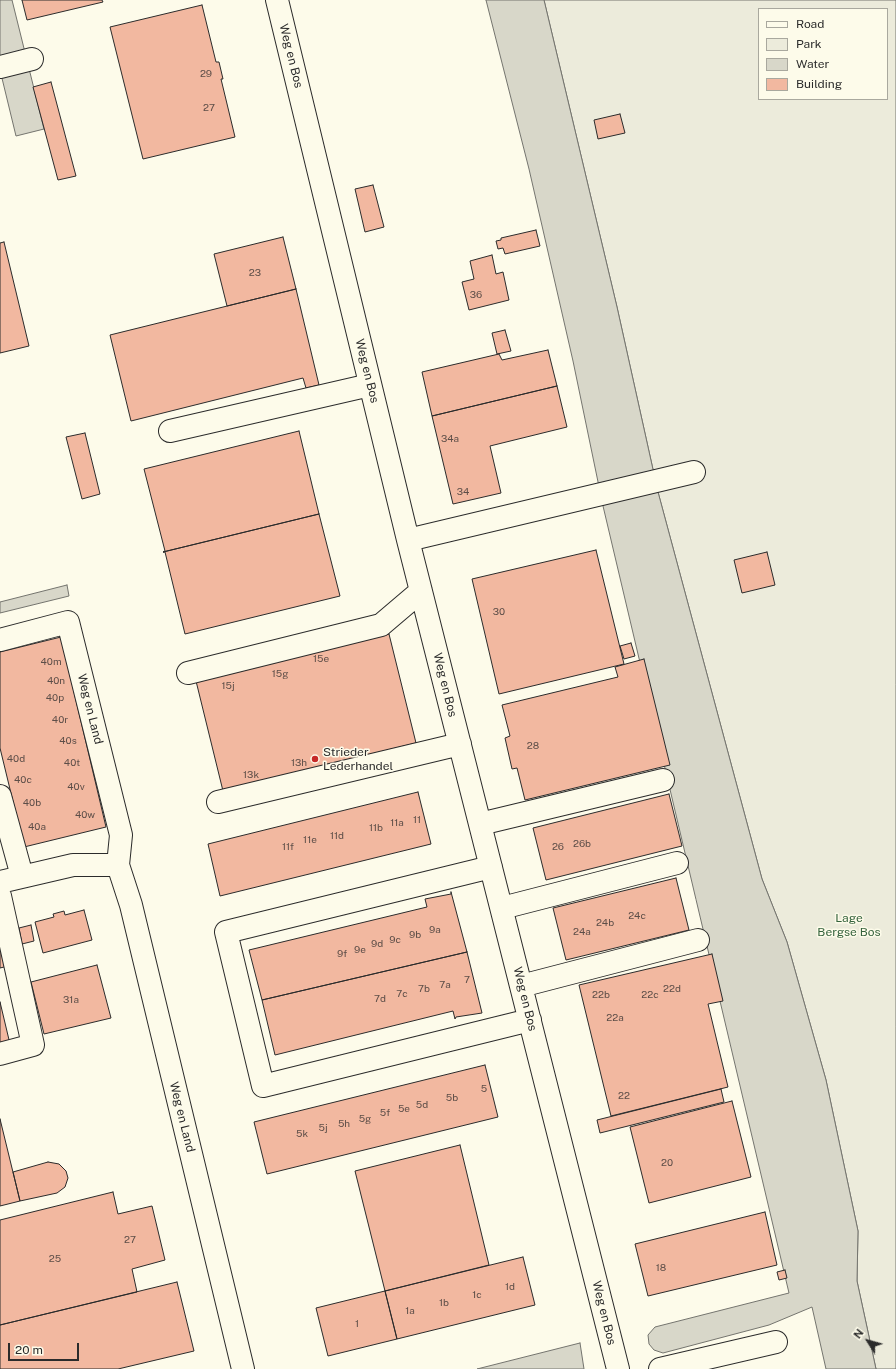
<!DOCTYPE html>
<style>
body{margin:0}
#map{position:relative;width:896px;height:1369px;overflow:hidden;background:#fdfbea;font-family:"Public Sans",sans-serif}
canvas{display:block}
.legend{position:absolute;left:758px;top:8px;width:130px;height:92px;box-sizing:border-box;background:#fdfbea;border:1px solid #a9a89e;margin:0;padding:5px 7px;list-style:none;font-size:12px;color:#2b2b2b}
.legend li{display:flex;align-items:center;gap:8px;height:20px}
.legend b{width:20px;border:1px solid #a9a89e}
.north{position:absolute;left:848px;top:1321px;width:40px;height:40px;-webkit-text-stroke:3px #fdfbea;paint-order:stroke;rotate:307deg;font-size:11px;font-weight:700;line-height:16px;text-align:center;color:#2b2b2b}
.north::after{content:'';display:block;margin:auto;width:14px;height:18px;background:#2b2b2b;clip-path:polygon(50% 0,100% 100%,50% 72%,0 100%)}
.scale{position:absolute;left:8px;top:1343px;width:71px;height:18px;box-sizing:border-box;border:2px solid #2b2b2b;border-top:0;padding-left:5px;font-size:12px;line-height:14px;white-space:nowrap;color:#2b2b2b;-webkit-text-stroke:3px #fdfbea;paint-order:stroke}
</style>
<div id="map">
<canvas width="896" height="1369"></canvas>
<ul class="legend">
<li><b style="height:5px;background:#fdfbea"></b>Road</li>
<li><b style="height:11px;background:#ecebdb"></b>Park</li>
<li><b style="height:11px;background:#d8d7c9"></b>Water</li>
<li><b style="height:11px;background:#f2b8a0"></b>Building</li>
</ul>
<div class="north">N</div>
<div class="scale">20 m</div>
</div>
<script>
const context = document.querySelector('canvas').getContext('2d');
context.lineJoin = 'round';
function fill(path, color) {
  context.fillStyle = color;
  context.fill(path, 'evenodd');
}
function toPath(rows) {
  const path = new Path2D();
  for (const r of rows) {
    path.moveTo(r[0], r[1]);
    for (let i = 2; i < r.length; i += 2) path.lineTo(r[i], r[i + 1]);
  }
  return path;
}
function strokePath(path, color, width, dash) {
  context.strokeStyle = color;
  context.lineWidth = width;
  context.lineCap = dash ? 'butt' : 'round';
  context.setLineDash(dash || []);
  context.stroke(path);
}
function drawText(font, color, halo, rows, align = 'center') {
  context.font = font + ' "Public Sans",sans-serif';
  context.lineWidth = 3;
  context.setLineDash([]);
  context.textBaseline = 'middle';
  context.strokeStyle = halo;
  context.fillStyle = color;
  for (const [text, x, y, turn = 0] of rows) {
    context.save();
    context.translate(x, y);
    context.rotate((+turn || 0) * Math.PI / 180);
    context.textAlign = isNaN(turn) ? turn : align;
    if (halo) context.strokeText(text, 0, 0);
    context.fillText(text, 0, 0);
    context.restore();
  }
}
const green = toPath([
 [544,0,896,0,896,1369,876,1369,857,1281,858,1231,826,1080,787,942,762,879,658,492,617,307,544,0],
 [759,9,887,9,887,99,759,99,759,9]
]);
fill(green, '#ecebdb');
strokePath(green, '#74746e', 1);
const water = toPath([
 [0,0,12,0,44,129,16,136,0,70,0,0],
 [486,0,544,0,617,307,658,492,762,879,787,942,826,1080,858,1231,857,1281,876,1369,826,1369,812,1307,769,1325,663,1353,654,1350,649,1344,648,1335,655,1327,789,1293,603,506,573,361,529,169,486,0],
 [67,585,69,596,0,613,0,602,67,585],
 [580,1343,584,1369,477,1369,580,1343]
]);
fill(water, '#d8d7c9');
strokePath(water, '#74746e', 1);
const building = toPath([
 [22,0,102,0,103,2,27,20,22,0],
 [202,5,216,62,219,62,223,79,221,79,235,137,143,159,110,27,202,5],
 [51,82,76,176,58,180,33,87,51,82],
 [620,114,625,133,598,139,594,120,620,114],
 [373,185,384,227,365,232,355,189,373,185],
 [536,230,540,246,505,254,503,248,498,249,496,241,501,240,501,238,536,230],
 [283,237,296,289,227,306,214,254,283,237],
 [4,242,29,346,0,353,0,243,4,242],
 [492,255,496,274,503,272,509,300,469,310,462,282,474,279,470,261,492,255],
 [296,289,319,385,306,388,303,378,131,421,110,335,296,289],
 [505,330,511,351,497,354,492,333,505,330],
 [548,350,557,386,432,416,422,372,499,354,502,360,548,350],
 [557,386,567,427,490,446,501,493,453,504,432,416,557,386],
 [299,431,319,514,163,552,165,551,144,469,299,431],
 [85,433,100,494,82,499,66,437,85,433],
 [319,514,340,596,185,634,165,552,163,552,319,514],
 [596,550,624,664,499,694,472,579,596,550],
 [767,552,775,585,742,593,734,560,767,552],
 [389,634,416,743,223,791,196,681,389,634],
 [61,637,106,827,24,847,0,748,0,652,61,637],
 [631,643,635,656,624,659,620,646,631,643],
 [644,659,670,765,525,800,517,768,512,769,505,738,510,736,502,705,618,677,615,667,644,659],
 [418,792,431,844,220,896,208,844,418,792],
 [669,794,682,846,546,880,533,828,669,794],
 [676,878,689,930,566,960,553,908,676,878],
 [451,892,467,952,262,1000,249,950,427,907,425,899,451,894,451,892],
 [84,910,92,940,43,953,35,922,54,917,53,914,64,911,65,915,84,910],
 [31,925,34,941,22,944,19,928,31,925],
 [0,934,8,966,0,968,0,934],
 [467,952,482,1013,456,1017,455,1019,453,1011,275,1055,262,1000,467,952],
 [712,954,723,1001,708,1004,728,1087,611,1116,579,985,712,954],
 [97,965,111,1018,44,1034,31,982,97,965],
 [0,1002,10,1044,0,1047,0,1002],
 [485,1065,498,1117,267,1174,254,1122,485,1065],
 [721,1089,724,1102,600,1133,597,1120,721,1089],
 [732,1101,751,1177,649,1203,630,1127,732,1101],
 [0,1119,20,1201,0,1206,0,1119],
 [460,1145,489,1265,385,1291,355,1171,460,1145],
 [48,1162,59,1164,66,1171,68,1178,65,1187,57,1193,20,1201,13,1172,48,1162],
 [113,1192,118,1214,152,1206,165,1260,132,1269,137,1292,0,1325,0,1220,113,1192],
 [765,1212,777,1265,648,1296,635,1244,765,1212],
 [523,1257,535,1305,397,1339,385,1291,523,1257],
 [785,1270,787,1278,779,1280,777,1272,785,1270],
 [177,1282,194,1351,118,1369,0,1369,0,1325,177,1282],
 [385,1291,397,1339,328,1356,316,1308,385,1291]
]);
fill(building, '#f2b8a0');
strokePath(building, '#2b2b2b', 1);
const minor = toPath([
 [277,0,408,540,618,1369],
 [0,67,32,59],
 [170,431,370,385],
 [408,540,694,472],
 [0,640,68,622,121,835,118,865],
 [188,673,381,625,421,591],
 [0,796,22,876],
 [218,802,460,744],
 [480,824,663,780],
 [491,867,226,932,263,1086,530,1020],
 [0,882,73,865,118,865,131,905,243,1369],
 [0,896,33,1045,0,1054],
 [502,908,677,863],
 [521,986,698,940],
 [660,1369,776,1342]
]);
strokePath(minor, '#2b2b2b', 24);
strokePath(minor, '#fdfbea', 22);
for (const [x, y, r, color] of [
 [315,759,4,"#c62828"]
]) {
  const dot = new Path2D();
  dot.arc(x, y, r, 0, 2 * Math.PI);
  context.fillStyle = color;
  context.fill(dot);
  strokePath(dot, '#fdfbea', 1.5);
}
drawText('10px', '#5d4e48', null, [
 ["29",206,74],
 ["27",209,108],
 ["23",255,273],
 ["36",476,295],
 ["34a",450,439],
 ["34",463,492],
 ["30",499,612],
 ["15e",321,659],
 ["40m",51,662],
 ["15g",280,674],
 ["40n",56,681],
 ["15j",228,686],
 ["40p",55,698],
 ["40r",60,720],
 ["40s",68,741],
 ["28",533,746],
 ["40d",16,759],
 ["40t",72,763],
 ["13h",299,763],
 ["13k",251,775],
 ["40c",23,780],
 ["40v",76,787],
 ["40b",32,803],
 ["40w",85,815],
 ["11",417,820],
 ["11a",397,823],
 ["40a",37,827],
 ["11b",376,828],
 ["11d",337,836],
 ["11e",310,840],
 ["26b",582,844],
 ["11f",288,847],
 ["26",558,847],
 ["24c",637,916],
 ["24b",605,923],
 ["9a",435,930],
 ["24a",582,932],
 ["9b",415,935],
 ["9c",395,940],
 ["9d",377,944],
 ["9e",360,950],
 ["9f",342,954],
 ["7",467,980],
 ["7a",445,985],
 ["7b",424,989],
 ["22d",672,989],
 ["7c",402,994],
 ["22b",601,995],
 ["22c",650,995],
 ["7d",380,999],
 ["31a",71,1000],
 ["22a",615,1018],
 ["5",484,1089],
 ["22",624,1096],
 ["5b",452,1098],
 ["5d",422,1105],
 ["5e",404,1109],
 ["5f",385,1113],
 ["5g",365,1119],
 ["5h",344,1124],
 ["5j",323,1128],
 ["5k",302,1134],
 ["20",667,1163],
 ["27",130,1240],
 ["25",55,1259],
 ["18",661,1268],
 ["1d",510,1287],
 ["1c",477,1295],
 ["1b",444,1303],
 ["1a",410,1311],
 ["1",357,1324]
]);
drawText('12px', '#2b2b2b', '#fdfbea', [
 ["Weg en Bos",291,56,76],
 ["Weg en Bos",367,371,76],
 ["Weg en Bos",445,685,76],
 ["Weg en Land",90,709,76],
 ["Weg en Bos",525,999,76],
 ["Weg en Land",182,1117,76],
 ["Weg en Bos",604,1313,76]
]);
drawText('12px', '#2b2b2b', '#fdfbea', [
 ["Strieder",323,752],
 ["Lederhandel",323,766]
], 'left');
drawText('12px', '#34623c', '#fdfbea', [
 ["Lage",849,918],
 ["Bergse Bos",849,932]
]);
</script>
